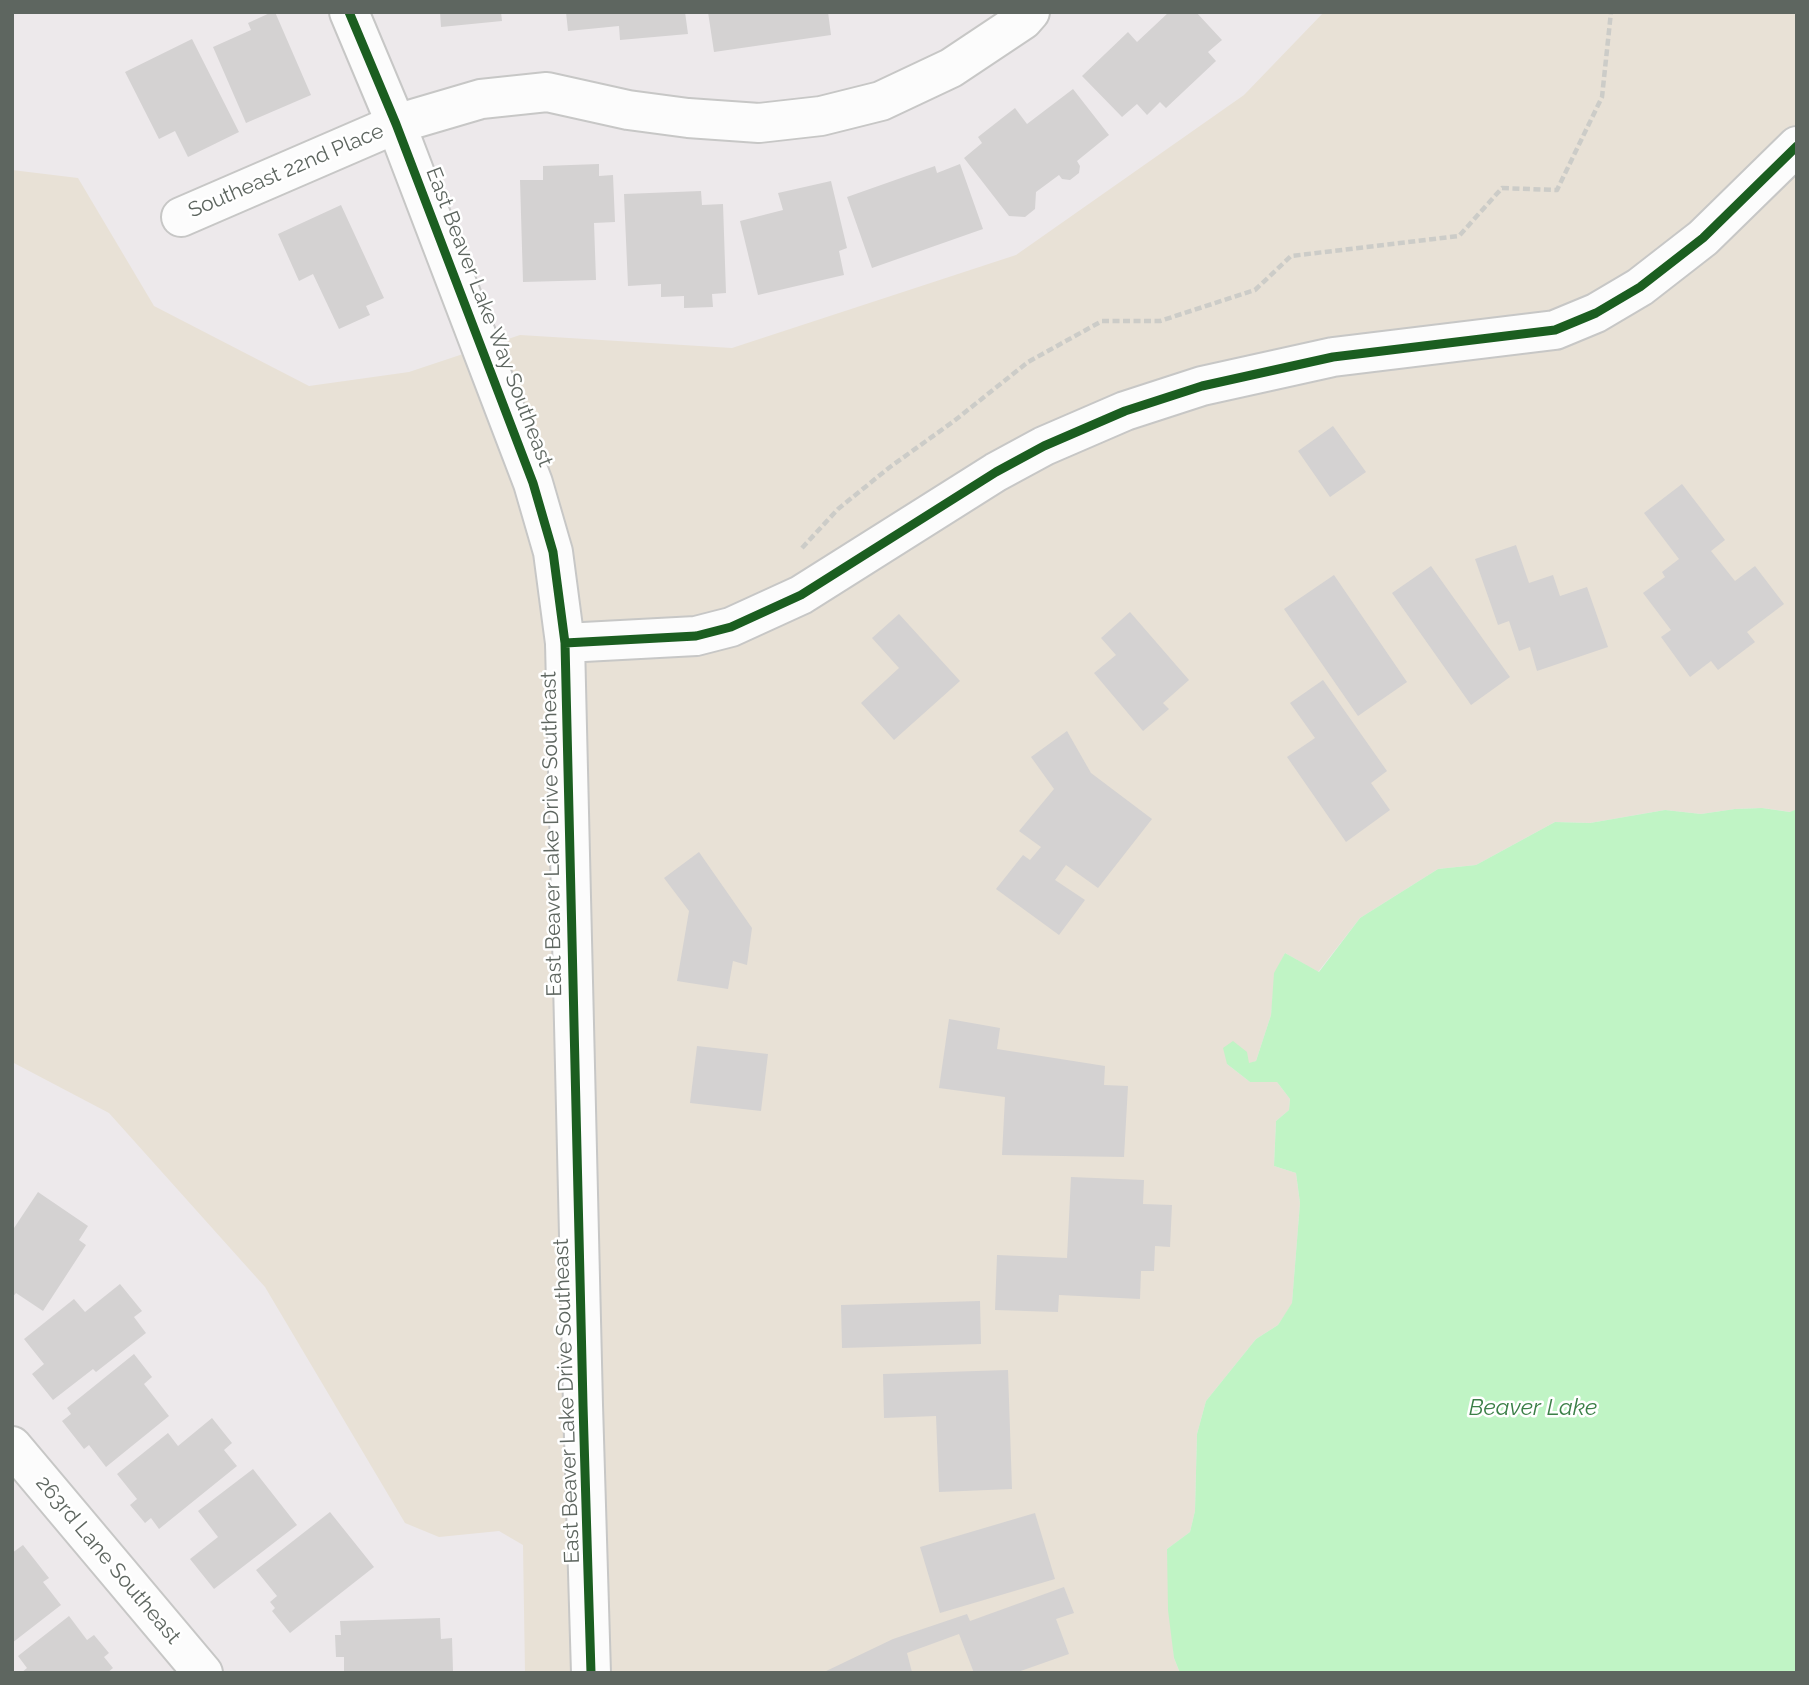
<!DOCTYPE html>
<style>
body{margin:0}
#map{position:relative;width:1809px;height:1685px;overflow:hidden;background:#ede9eb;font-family:Raleway,sans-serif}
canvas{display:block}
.frame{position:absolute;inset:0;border:14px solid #5e6660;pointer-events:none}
</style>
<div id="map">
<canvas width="1809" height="1685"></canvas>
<div class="frame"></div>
</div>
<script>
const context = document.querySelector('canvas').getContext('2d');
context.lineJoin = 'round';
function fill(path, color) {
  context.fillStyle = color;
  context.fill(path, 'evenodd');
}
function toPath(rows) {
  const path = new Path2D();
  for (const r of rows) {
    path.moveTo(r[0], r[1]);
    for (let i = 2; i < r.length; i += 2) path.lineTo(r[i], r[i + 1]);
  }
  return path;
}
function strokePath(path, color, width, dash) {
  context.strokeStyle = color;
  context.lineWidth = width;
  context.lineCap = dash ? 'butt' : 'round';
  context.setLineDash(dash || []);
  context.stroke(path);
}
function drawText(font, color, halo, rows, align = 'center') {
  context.font = font + ' Raleway,sans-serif';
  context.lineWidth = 5;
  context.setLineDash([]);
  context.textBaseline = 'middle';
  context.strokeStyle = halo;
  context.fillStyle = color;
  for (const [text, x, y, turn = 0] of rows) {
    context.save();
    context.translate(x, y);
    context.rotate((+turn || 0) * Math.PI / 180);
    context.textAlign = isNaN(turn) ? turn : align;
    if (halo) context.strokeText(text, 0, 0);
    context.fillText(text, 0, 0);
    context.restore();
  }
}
fill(toPath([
 [1324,12,1797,12,1797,809,1791,812,1762,808,1735,809,1701,814,1665,810,1590,823,1555,822,1476,865,1438,869,1360,918,1318,972,1285,953,1275,973,1271,1015,1256,1061,1249,1064,1227,1064,1250,1082,1277,1082,1290,1099,1289,1110,1276,1121,1274,1166,1296,1173,1300,1203,1292,1304,1278,1325,1256,1339,1206,1401,1197,1434,1195,1511,1190,1532,1167,1549,1174,1658,1180,1673,525,1673,523,1545,499,1531,439,1537,405,1523,265,1287,109,1113,12,1062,12,170,78,178,154,306,309,386,409,372,520,335,732,348,1016,255,1244,95]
]), '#e8e1d6');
fill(toPath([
 [1762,808,1790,812,1797,809,1797,1673,1180,1673,1174,1658,1168,1610,1167,1549,1190,1532,1195,1511,1197,1434,1206,1401,1256,1339,1278,1325,1292,1303,1300,1203,1296,1173,1274,1166,1276,1121,1289,1110,1290,1099,1277,1082,1250,1082,1227,1064,1223,1048,1233,1041,1247,1052,1249,1063,1256,1061,1271,1015,1274,973,1285,953,1319,972,1360,918,1438,869,1476,865,1555,822,1590,823,1665,810,1701,814,1735,809]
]), '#c0f4c5');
fill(toPath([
 [272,12,275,12,311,95,246,123,213,47,251,30,248,23],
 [440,12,501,12,502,21,441,27],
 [566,12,685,12,688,34,620,40,619,26,568,31],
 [708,12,828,12,831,35,714,52],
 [1169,12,1196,12,1222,40,1208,52,1216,61,1166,108,1160,102,1147,115,1137,104,1122,117,1082,76,1128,32,1137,42],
 [192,39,239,132,188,157,175,131,159,139,125,72],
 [1073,89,1109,135,1077,161,1080,166,1079,173,1070,180,1062,179,1059,175,1036,192,1035,209,1025,217,1009,216,964,158,982,143,978,137,1015,108,1027,124],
 [599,164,599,176,613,175,615,222,594,223,596,280,523,282,520,180,543,180,543,166],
 [960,164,983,229,872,268,847,197,935,166,937,173],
 [831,181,847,248,839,251,844,275,758,295,740,221,783,210,778,193],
 [701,191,702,205,723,204,726,293,712,294,713,307,684,308,684,296,661,297,661,284,628,286,624,194],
 [341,205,384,298,366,306,370,315,339,329,313,274,299,281,278,234],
 [1333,426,1366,472,1330,497,1298,451],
 [1682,484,1725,540,1711,551,1735,581,1755,566,1784,604,1747,632,1755,642,1718,670,1711,661,1690,677,1661,637,1671,630,1643,593,1665,577,1662,572,1679,559,1644,513],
 [1516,545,1529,583,1553,575,1560,596,1587,587,1608,647,1537,671,1530,647,1519,651,1509,621,1498,625,1475,559],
 [1431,566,1510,677,1471,705,1392,593],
 [1334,575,1407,682,1358,716,1284,609],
 [1130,612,1189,680,1163,703,1169,709,1143,731,1094,673,1116,655,1101,638],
 [899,614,960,681,894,740,861,703,899,668,872,638],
 [1323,680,1387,771,1371,783,1390,810,1346,842,1287,757,1315,738,1290,703],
 [1067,731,1091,773,1152,819,1098,888,1066,865,1055,880,1085,900,1059,935,996,889,1023,855,1030,860,1041,847,1019,831,1054,789,1031,757],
 [699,852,752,928,747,965,733,961,728,989,677,981,689,911,664,878],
 [949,1019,1000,1028,997,1049,1105,1066,1104,1085,1128,1086,1124,1157,1002,1155,1005,1097,939,1088],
 [697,1046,768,1054,761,1111,690,1103],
 [1071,1177,1144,1180,1143,1204,1172,1205,1170,1247,1155,1246,1154,1271,1141,1271,1140,1299,1059,1295,1058,1312,995,1310,997,1255,1067,1258],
 [38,1192,88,1226,79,1240,86,1245,43,1311,16,1293,12,1298,12,1231],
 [120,1284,142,1311,134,1317,146,1333,96,1372,93,1369,53,1400,32,1374,44,1364,24,1339,74,1299,85,1312],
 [980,1301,981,1344,842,1348,841,1305],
 [134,1354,152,1377,144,1384,169,1416,106,1467,89,1445,84,1449,62,1421,71,1414,67,1408],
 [1008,1370,1012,1489,939,1492,936,1416,884,1418,883,1374],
 [212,1418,232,1443,224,1450,237,1466,159,1529,151,1518,145,1523,130,1505,137,1499,117,1474,168,1433,178,1446],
 [253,1469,297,1525,214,1589,190,1559,218,1537,198,1511],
 [330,1512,374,1567,290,1633,272,1611,275,1608,270,1602,277,1596,256,1570],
 [1035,1513,1055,1579,940,1613,920,1547],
 [23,1545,49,1578,43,1582,61,1605,12,1643,12,1553],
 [1064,1587,1074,1613,1056,1619,1069,1654,1015,1673,974,1673,959,1634,907,1653,912,1672,910,1673,822,1673,893,1639,967,1614,970,1621],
 [69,1616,87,1640,94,1635,109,1653,104,1657,113,1668,107,1673,21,1673,27,1668,18,1656],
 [440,1618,441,1639,452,1638,453,1671,344,1673,344,1657,336,1657,335,1635,341,1635,340,1621]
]), '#d4d2d2');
const minor = toPath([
 [181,217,396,124,481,99,547,92,628,110,688,118,759,123,821,116,881,101,951,68,1023,20,1030,12],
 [565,643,696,636,731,627,801,595,996,472,1044,446,1125,411,1202,386,1333,357,1555,330,1596,313,1640,287,1703,238,1797,146],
 [12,1446,203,1673]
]);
const tertiary = toPath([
 [349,12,396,124,533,483,553,552,565,643,583,1405,591,1673]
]);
strokePath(minor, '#c7c7c6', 42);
strokePath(tertiary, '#c7c7c6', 42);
strokePath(toPath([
 [802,548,838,509,890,467,954,421,1028,362,1102,321,1160,321,1255,290,1291,256,1459,236,1502,188,1557,190,1602,97,1611,12]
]), '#ccccc8', 4.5, [7, 3.5]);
strokePath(minor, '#fcfcfc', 38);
strokePath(tertiary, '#fcfcfc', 38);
strokePath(toPath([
 [349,12,396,124,533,483,553,552,565,643,583,1405,591,1673],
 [565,643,696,636,731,627,801,595,996,472,1044,446,1125,411,1202,386,1333,357,1555,330,1596,313,1640,287,1703,238,1797,146]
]), '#1b5e20', 9);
drawText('21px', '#5e6660', '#fff', [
 ["Southeast 22nd Place",286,171,-23],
 ["East Beaver Lake Way Southeast",489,317,69],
 ["East Beaver Lake Drive Southeast",552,834,-91],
 ["East Beaver Lake Drive Southeast",567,1401,-92],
 ["263rd Lane Southeast",108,1560,50]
]);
drawText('italic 23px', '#3b7f47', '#fff', [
 ["Beaver Lake",1533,1408]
]);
</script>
